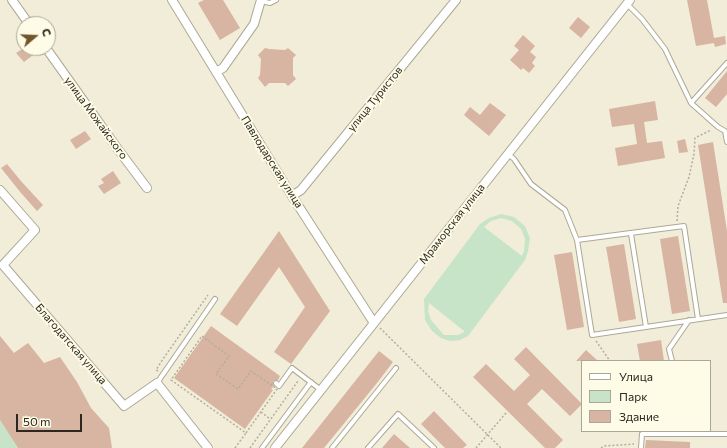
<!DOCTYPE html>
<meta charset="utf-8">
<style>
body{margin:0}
#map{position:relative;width:727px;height:448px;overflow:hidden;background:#f1edd9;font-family:Commissioner,sans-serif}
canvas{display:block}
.legend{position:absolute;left:581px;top:360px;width:130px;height:72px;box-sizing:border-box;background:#fefbe6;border:1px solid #a9a797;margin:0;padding:5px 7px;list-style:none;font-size:12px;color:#2a2821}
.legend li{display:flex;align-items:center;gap:8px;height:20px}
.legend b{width:20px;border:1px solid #a9a797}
.north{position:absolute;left:16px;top:16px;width:40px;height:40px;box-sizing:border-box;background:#fefbe6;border:1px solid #a9a797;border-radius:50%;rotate:71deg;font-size:11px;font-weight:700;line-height:16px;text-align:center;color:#2a2821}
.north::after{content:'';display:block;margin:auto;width:14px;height:18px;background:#725529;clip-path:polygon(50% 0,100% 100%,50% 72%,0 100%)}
.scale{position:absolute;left:16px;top:414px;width:66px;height:18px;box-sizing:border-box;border:2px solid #2a2821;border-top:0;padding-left:5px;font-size:12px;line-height:14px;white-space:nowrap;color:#2a2821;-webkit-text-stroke:3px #fefbe6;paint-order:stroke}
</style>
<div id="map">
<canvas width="727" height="448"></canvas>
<ul class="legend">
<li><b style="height:5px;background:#fff"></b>Улица</li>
<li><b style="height:11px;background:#c7e4c9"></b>Парк</li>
<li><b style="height:11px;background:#d8b4a2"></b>Здание</li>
</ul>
<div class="north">С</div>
<div class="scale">50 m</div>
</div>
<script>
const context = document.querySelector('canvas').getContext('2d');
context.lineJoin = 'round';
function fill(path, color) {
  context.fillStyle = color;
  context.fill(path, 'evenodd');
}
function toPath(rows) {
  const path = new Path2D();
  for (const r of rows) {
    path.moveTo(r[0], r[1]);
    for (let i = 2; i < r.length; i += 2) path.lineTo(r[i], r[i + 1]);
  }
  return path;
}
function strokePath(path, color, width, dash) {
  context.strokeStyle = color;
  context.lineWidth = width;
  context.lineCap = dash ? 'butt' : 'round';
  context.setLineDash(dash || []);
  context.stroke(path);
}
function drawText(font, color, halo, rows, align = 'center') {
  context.font = font + ' Commissioner,sans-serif';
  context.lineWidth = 4;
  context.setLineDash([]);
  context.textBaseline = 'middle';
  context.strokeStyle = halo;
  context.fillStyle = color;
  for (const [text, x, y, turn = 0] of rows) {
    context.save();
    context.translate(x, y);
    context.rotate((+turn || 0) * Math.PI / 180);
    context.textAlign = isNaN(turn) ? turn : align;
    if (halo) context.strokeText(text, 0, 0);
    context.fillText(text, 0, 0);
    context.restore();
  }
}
fill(toPath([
 [501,214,514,217,525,226,530,238,528,251,525,260,468,336,460,340,450,341,441,338,432,331,425,320,424,299,480,224,489,218],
 [501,218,512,221,521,229,525,239,524,251,522,256,484,227,491,221],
 [429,303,464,331,464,332,458,335,444,335,431,320,428,311],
 [0,420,18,448,0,448]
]), '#c7e4c9');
fill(toPath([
 [204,0,223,0,240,28,220,40,198,3],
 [687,0,707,0,714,38,725,36,726,44,715,47,714,43,696,46],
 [578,17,590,27,581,38,569,28],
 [523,35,535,46,530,52,536,57,532,63,535,66,529,73,523,68,521,70,510,60,519,50,514,46],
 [24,48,41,48,41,49,24,62,16,53],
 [265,48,269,49,285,50,288,48,296,55,293,58,293,75,296,79,288,86,285,83,269,83,265,87,258,78,260,75,261,59,258,55],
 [727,71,727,94,716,107,705,98],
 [655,101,658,120,644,122,647,143,662,141,665,158,618,166,615,148,637,144,634,124,612,127,609,109],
 [490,103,506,115,489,136,464,115,470,107,480,115],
 [85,131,91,139,76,149,70,140],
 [685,139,688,152,679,153,677,141],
 [713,142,727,231,727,303,723,303,698,145],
 [7,164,21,181,43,205,37,211,21,193,1,168],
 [113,171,121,183,104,194,98,186,104,183,101,179],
 [279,231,330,311,291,364,274,352,305,307,279,267,237,326,220,314],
 [678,236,690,311,672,314,660,239],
 [624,244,636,319,619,322,606,247],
 [572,252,584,327,567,330,554,255],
 [211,326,280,376,278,380,273,381,274,386,271,389,273,390,245,429,174,378],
 [0,336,14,353,28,343,44,363,60,357,77,382,91,408,109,428,112,448,18,448,0,420],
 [661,340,664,361,640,361,637,344],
 [526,347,582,404,570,416,542,389,527,404,563,440,555,448,545,448,473,377,486,364,514,391,530,375,514,359],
 [586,350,598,361,576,361],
 [379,351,393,362,377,383,324,448,302,448],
 [434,411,467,445,463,448,445,448,421,424],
 [394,434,410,448,382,448],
 [646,440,690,442,690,448,645,448]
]), '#d8b4a2');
const lane = toPath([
 [261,1,270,3,276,0],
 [627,4,642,19,665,49,691,103,718,127,725,131,727,142],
 [691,103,727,63],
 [508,154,514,159,531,184,565,210,577,240,684,226,698,319],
 [631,234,646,327],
 [577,240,592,335,727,315],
 [672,361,669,349,689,320],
 [157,383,215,299],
 [276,383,279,386,292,368,321,390],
 [262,448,311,382],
 [332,448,396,368],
 [368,448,398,414,434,448],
 [641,448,642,434,727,434]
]);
const street = toPath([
 [12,0,29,24],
 [172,0,292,196,374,323],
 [46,48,117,148,147,188],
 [216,72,223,68,254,24,261,0],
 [0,190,35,230,3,265,124,406,157,383,208,448],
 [292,196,301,190,456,0],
 [275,448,630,0]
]);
strokePath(lane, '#aca996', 6);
strokePath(street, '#aca996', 10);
strokePath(toPath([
 [677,221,678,206,689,177,694,154,695,138,711,130],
 [380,328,501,448],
 [202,336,229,356,216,374,238,389,251,371,277,389,246,433,171,380,202,336],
 [596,341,610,361],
 [158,371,156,370,163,359,208,295],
 [261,412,270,419],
 [235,448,246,433],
 [250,448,298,381],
 [476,448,506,413],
 [601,448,604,446,634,444]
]), '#b2ae9e', 1.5, [2, 2]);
strokePath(lane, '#fff', 4);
strokePath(street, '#fff', 8);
drawText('11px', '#2a2821', '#fefbe6', [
 ["улица Туристов",375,99,-51],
 ["улица Можайского",96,118,54],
 ["Павлодарская улица",272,162,58],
 ["Мраморская улица",452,224,-52],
 ["Благодатская улица",71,344,49]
]);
</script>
